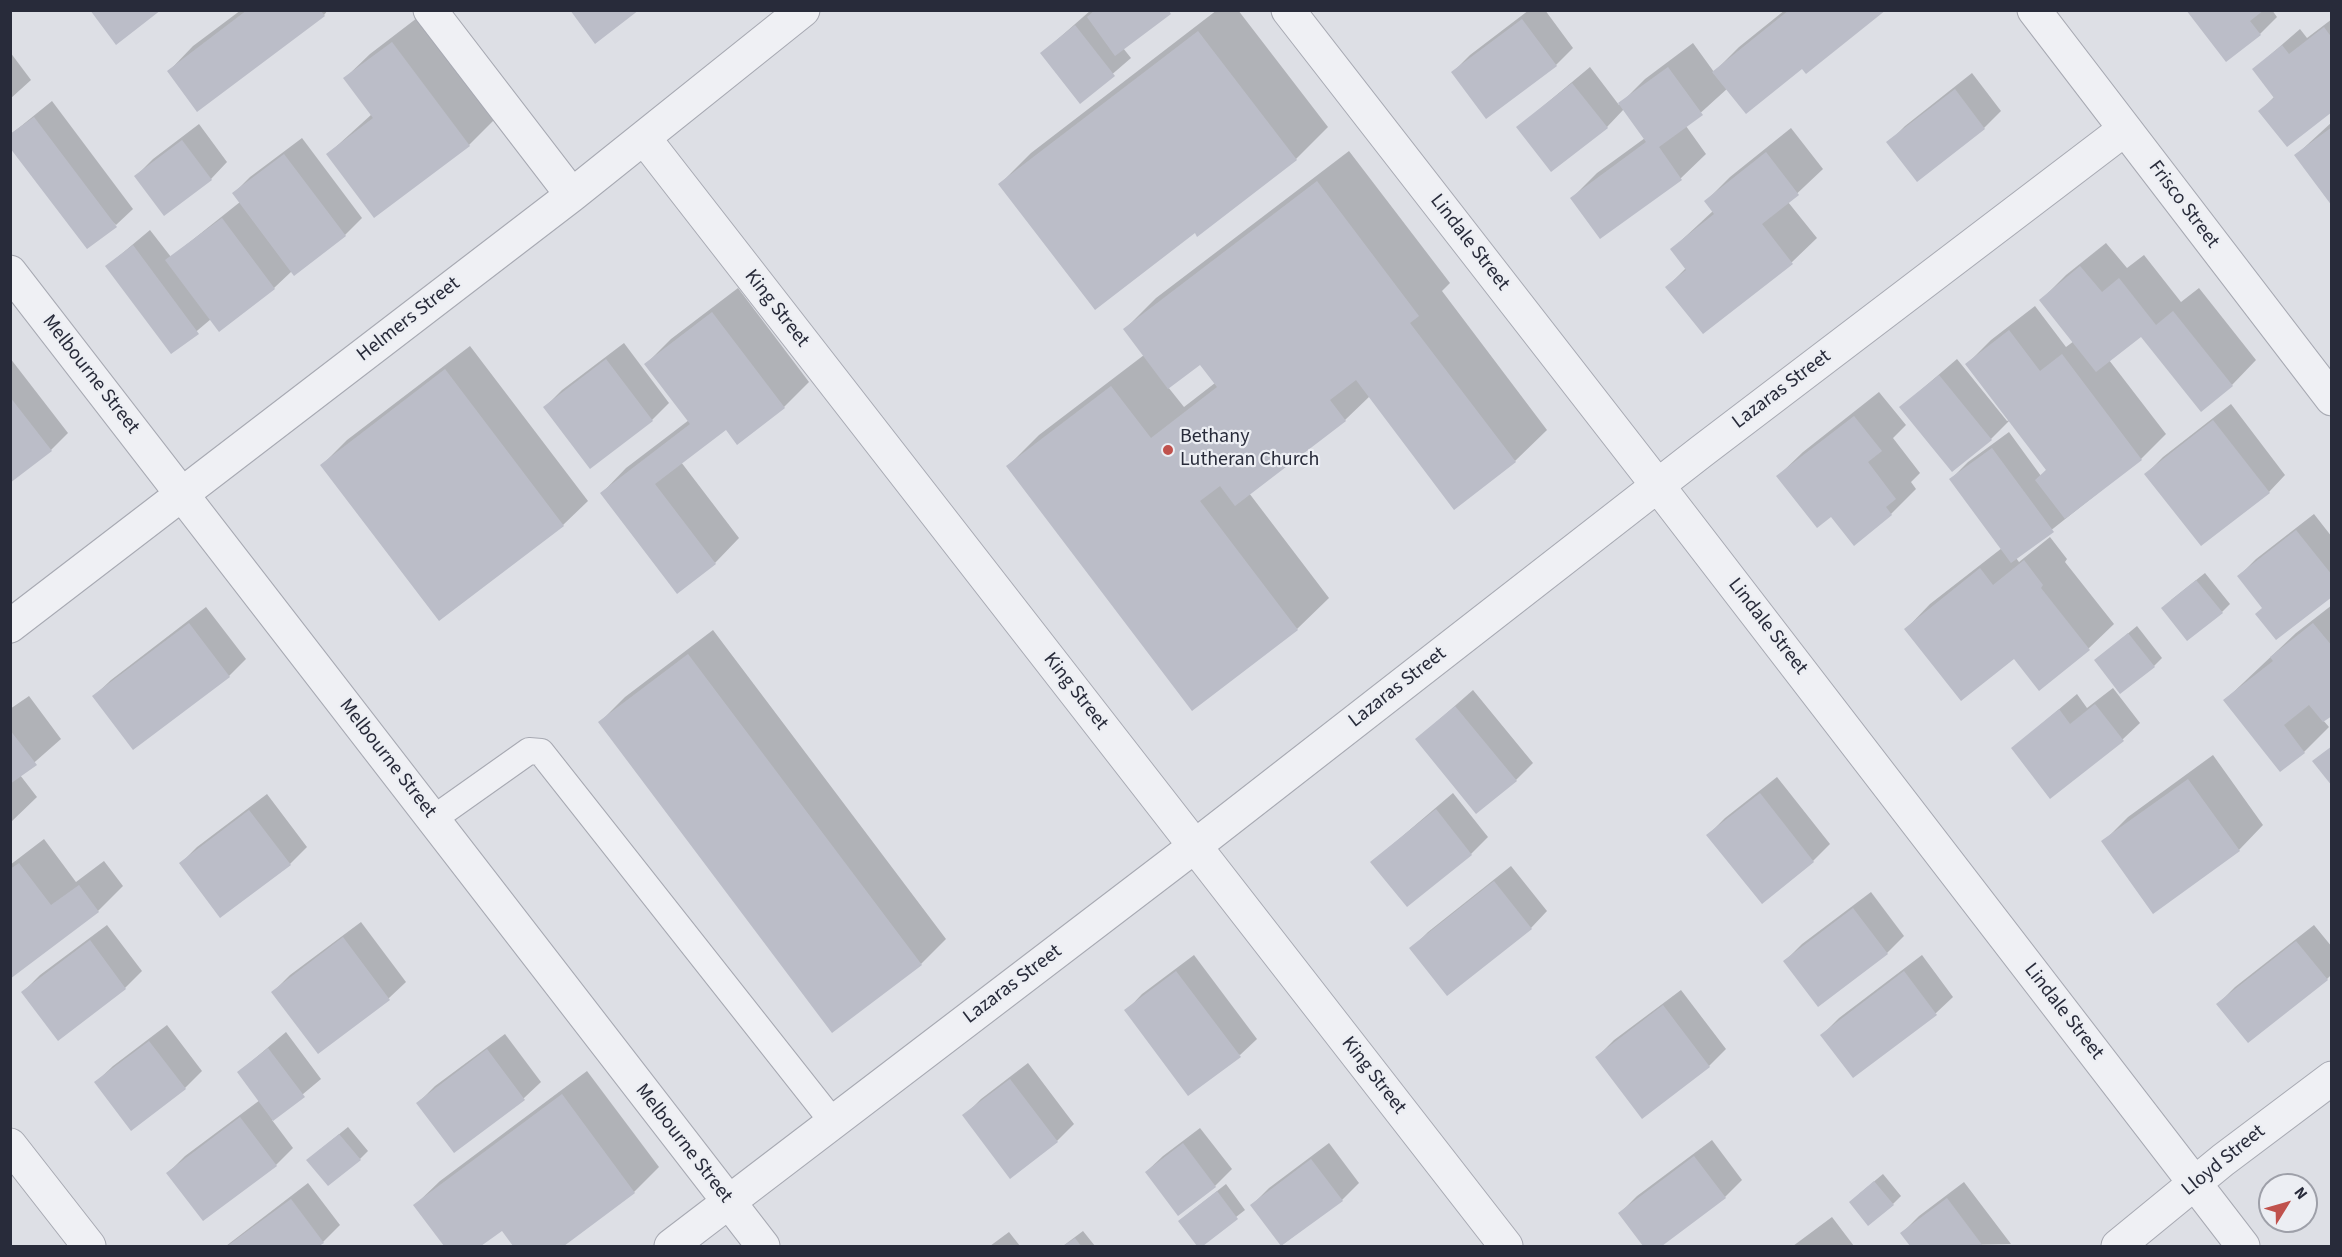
<!DOCTYPE html>
<style>
body{margin:0}
#map{position:relative;width:2342px;height:1257px;overflow:hidden;background:#dddfe5;font-family:"Source Sans 3",sans-serif}
canvas{display:block}
.frame{position:absolute;inset:0;border:12px solid #282b3a;pointer-events:none}
.north{position:absolute;left:2258px;top:1173px;width:60px;height:60px;box-sizing:border-box;background:#eceef3;border:2px solid #9ea0a9;border-radius:50%;rotate:53deg;font-size:16px;font-weight:700;line-height:24px;text-align:center;color:#282b3a}
.north::after{content:'';display:block;margin:auto;width:21px;height:27px;background:#c0524d;clip-path:polygon(50% 0,100% 100%,50% 72%,0 100%)}
</style>
<div id="map">
<canvas width="2342" height="1257"></canvas>
<div class="frame"></div>
<div class="north">N</div>
</div>
<script>
const context = document.querySelector('canvas').getContext('2d');
context.lineJoin = 'round';
function fill(path, color) {
  context.fillStyle = color;
  context.fill(path, 'evenodd');
}
function toPath(rows) {
  const path = new Path2D();
  for (const r of rows) {
    path.moveTo(r[0], r[1]);
    for (let i = 2; i < r.length; i += 2) path.lineTo(r[i], r[i + 1]);
  }
  return path;
}
function strokePath(path, color, width, dash) {
  context.strokeStyle = color;
  context.lineWidth = width;
  context.lineCap = dash ? 'butt' : 'round';
  context.setLineDash(dash || []);
  context.stroke(path);
}
function drawText(font, color, halo, rows, align = 'center') {
  context.font = font + ' "Source Sans 3",sans-serif';
  context.lineWidth = 4.5;
  context.setLineDash([]);
  context.textBaseline = 'middle';
  context.strokeStyle = halo;
  context.fillStyle = color;
  for (const [text, x, y, turn = 0] of rows) {
    context.save();
    context.translate(x, y);
    context.rotate((+turn || 0) * Math.PI / 180);
    context.textAlign = isNaN(turn) ? turn : align;
    if (halo) context.strokeText(text, 0, 0);
    context.fillText(text, 0, 0);
    context.restore();
  }
}
fill(toPath([
 [241,10,328,10,324,15,169,71,193,46],
 [1091,10,1173,10,1123,48,1131,58,1080,102,1042,53],
 [1217,10,1238,10,1328,127,1296,159,1198,235,1195,231,1000,184,1031,153],
 [1529,10,1545,10,1573,48,1556,65,1487,117,1453,72,1470,55],
 [1785,10,1884,10,1803,67,1728,88,1686,126,1706,154,1681,178,1600,237,1572,198,1597,173,1645,138,1624,109,1607,127,1518,127,1590,67,1619,105,1645,79,1693,43,1714,72,1739,47],
 [2188,10,2272,10,2277,17,2260,34],
 [417,18,494,120,469,145,375,216,328,154,372,114,345,78,370,54],
 [2332,19,2332,110,2260,111,2275,96,2254,69,2300,29,2307,38],
 [10,52,31,80,10,99],
 [1972,73,2001,111,1984,128,1917,180,1888,143,1905,126],
 [52,101,133,209,116,225,10,135],
 [2332,122,2332,203,2296,155],
 [199,124,227,162,211,179,136,176,153,159],
 [1791,128,1823,169,1788,202,1817,238,1792,262,1703,332,1667,287,1686,268,1672,249,1713,211,1706,201,1730,177],
 [302,138,362,218,345,235,292,271,274,288,219,330,211,319,172,352,107,266,150,230,171,257,240,202,234,193,250,177],
 [1349,151,1450,283,1442,291,1547,430,1515,461,1370,396,1345,420,1249,493,1329,598,1297,629,1008,466,1039,435,1144,355,1125,329,1156,298],
 [1200,362,1215,383,1184,407,1168,387],
 [2106,243,2127,268,2144,255,2181,302,2199,288,2256,360,2232,385,2141,335,2109,360,2166,434,2141,459,2016,558,2019,562,2050,537,2067,559,2065,562,2114,624,2089,648,2039,689,2014,657,1906,629,1930,604,2002,548,1951,479,1968,462,2009,432,2041,476,2047,469,2010,420,1991,439,1901,407,1957,359,2007,421,2009,420,1967,364,1991,340,2035,306,2066,347,2074,341,2041,300,2066,275],
 [738,288,809,382,784,407,737,443,726,428,681,462,739,538,715,563,602,493,626,468,689,420,646,364,671,339],
 [624,343,669,403,652,420,545,407,562,390],
 [470,346,588,501,563,525,322,465,347,440],
 [10,358,68,433,51,450,10,481],
 [1879,392,1906,425,1893,438,1920,473,1911,482,1916,489,1891,514,1854,544,1832,515,1778,476,1803,452],
 [2231,404,2285,475,2269,492,2146,474,2163,457],
 [2314,514,2332,537,2332,595,2264,607,2239,576,2256,559],
 [2205,573,2230,604,2222,612,2171,600],
 [2332,605,2332,714,2323,720,2329,727,2304,752,2280,770,2225,700,2296,633],
 [206,607,246,659,229,676,94,696,111,680],
 [2137,626,2162,658,2154,666,2096,660],
 [713,630,946,939,921,964,600,722,625,697],
 [2113,688,2140,723,2123,739,2050,797,2013,748,2077,694,2087,708],
 [1473,690,1533,763,1516,780,1417,739],
 [29,696,61,739,20,775,37,797,10,823,10,709],
 [2213,755,2263,825,2239,850,2103,842,2128,817],
 [1777,777,1830,844,1813,861,1708,835,1725,818],
 [1453,793,1488,837,1471,854,1372,862],
 [267,794,307,847,290,864,181,863,197,847],
 [44,839,76,882,104,861,123,886,98,911,10,977,10,865],
 [1511,866,1547,911,1531,928,1411,949,1428,932],
 [1871,892,1904,936,1887,953,1818,1005,1785,961,1802,944],
 [361,922,406,982,389,998,318,1052,273,992,290,975],
 [107,925,142,971,125,988,58,1038,23,992,40,975],
 [2314,925,2332,947,2332,974,2327,979,2218,1004,2235,987],
 [1194,955,1257,1039,1240,1055,1126,1011,1142,994],
 [1922,955,1953,997,1936,1013,1822,1035,1839,1018],
 [1681,990,1726,1049,1709,1066,1597,1057,1614,1040],
 [167,1025,202,1071,185,1088,96,1082,113,1066],
 [286,1032,321,1079,272,1120,293,1148,276,1165,168,1173,185,1156,260,1100,239,1072],
 [505,1034,541,1082,524,1098,455,1151,418,1103,435,1086],
 [1028,1063,1074,1124,1057,1141,964,1116,981,1099],
 [587,1071,659,1167,634,1192,562,1246,515,1246,502,1229,479,1246,446,1246,415,1205,440,1181],
 [348,1127,368,1151,360,1159,317,1152],
 [1200,1128,1232,1169,1215,1186,1146,1172,1163,1156],
 [1712,1140,1742,1180,1725,1197,1659,1246,1645,1246,1620,1213,1637,1196],
 [1329,1143,1359,1183,1342,1200,1282,1245,1252,1205,1269,1188],
 [1883,1174,1901,1196,1893,1204,1859,1194],
 [1964,1182,2011,1244,1912,1246,1902,1233,1919,1216],
 [308,1183,340,1225,323,1242,316,1246,226,1246],
 [1226,1184,1245,1210,1199,1246,1179,1221],
 [1832,1217,1854,1246,1793,1246],
 [1083,1231,1095,1246,1063,1246],
 [1009,1232,1020,1246,990,1246]
]), '#0003');
fill(toPath([
 [90,10,161,10,116,45],
 [247,10,320,10,325,16,197,112,167,71],
 [570,10,639,10,595,44],
 [1095,10,1168,10,1171,14,1115,56,1087,17],
 [1789,10,1886,10,1806,74,1802,69,1746,114,1712,72],
 [2186,10,2264,10,2250,21,2261,35,2226,62],
 [1522,19,1557,66,1486,119,1451,72],
 [1075,25,1115,76,1080,104,1040,53],
 [2324,27,2332,38,2332,112,2287,147,2258,111,2274,98,2252,69,2282,45,2289,54],
 [1198,31,1297,160,1197,237,1195,233,1095,310,998,184],
 [392,42,470,146,374,218,326,154,373,118,343,78],
 [1668,67,1703,115,1659,147,1682,180,1600,239,1570,198,1646,142,1618,103],
 [1572,83,1608,128,1551,172,1516,127],
 [1955,89,1985,129,1917,182,1886,142],
 [34,117,117,227,87,249,10,148,10,134],
 [2332,127,2332,206,2294,155],
 [182,140,212,180,164,216,134,176],
 [1766,152,1799,195,1762,224,1793,264,1703,334,1665,287,1686,270,1670,249,1714,214,1704,201],
 [284,154,346,236,294,276,232,193],
 [1317,181,1419,316,1410,323,1516,462,1454,510,1356,380,1330,400,1346,421,1235,506,1220,486,1200,501,1298,630,1192,711,1006,466,1111,386,1151,438,1217,387,1200,365,1168,389,1123,329],
 [222,218,275,289,219,332,165,260],
 [133,245,199,334,171,354,105,266],
 [2080,266,2102,292,2119,278,2156,325,2173,311,2233,386,2201,412,2141,337,2096,372,2039,300],
 [712,312,785,408,737,445,726,430,655,484,716,564,677,594,600,493,690,424,644,364],
 [2009,330,2040,371,2062,354,2142,460,2065,519,2035,480,2046,470,1965,364],
 [606,359,653,421,590,469,543,407],
 [445,369,564,526,439,621,320,465],
 [1939,375,1992,440,1952,472,1899,407],
 [10,397,52,451,10,483],
 [1854,416,1882,451,1868,462,1896,499,1886,507,1892,515,1854,546,1831,517,1817,528,1776,476],
 [2213,420,2270,493,2201,546,2144,474],
 [1992,448,2054,532,2011,563,1949,479],
 [2296,530,2332,575,2332,597,2276,640,2255,614,2262,608,2237,576],
 [2024,560,2043,585,2041,588,2090,650,2039,691,2014,659,1961,701,1904,629,1980,568,1993,585],
 [2196,580,2223,613,2187,641,2161,608],
 [189,623,230,677,133,750,92,696],
 [2313,623,2332,646,2332,716,2323,722,2309,705,2284,725,2305,753,2280,772,2223,700,2273,661,2270,657],
 [2128,633,2155,667,2120,694,2094,660],
 [688,654,922,965,832,1033,598,722],
 [2095,704,2124,741,2050,799,2011,748,2059,709,2070,724],
 [1455,706,1517,781,1476,814,1415,739],
 [10,730,37,765,10,784],
 [2332,746,2332,786,2312,761],
 [2188,779,2240,851,2153,914,2101,841],
 [1760,793,1814,862,1762,904,1706,835],
 [1436,809,1472,855,1407,907,1370,862],
 [249,810,291,865,220,918,179,863],
 [19,863,51,905,79,885,99,912,10,979,10,869],
 [1494,881,1532,929,1447,996,1409,948],
 [1853,908,1888,954,1818,1007,1783,961],
 [343,937,390,1000,318,1054,271,992],
 [90,940,126,989,58,1041,21,992],
 [2296,941,2328,980,2248,1043,2216,1004],
 [1176,971,1241,1057,1188,1096,1124,1010],
 [1904,971,1937,1015,1853,1078,1820,1035],
 [1663,1005,1710,1067,1642,1119,1595,1057],
 [149,1041,186,1089,131,1131,94,1082],
 [268,1048,305,1097,273,1121,237,1072],
 [487,1049,525,1100,454,1153,416,1103],
 [1010,1079,1058,1142,1010,1179,962,1115],
 [562,1094,635,1193,564,1246,513,1246,502,1231,481,1246,444,1246,413,1205],
 [240,1117,277,1166,203,1221,166,1173],
 [339,1134,361,1160,328,1186,306,1160],
 [1183,1143,1216,1187,1178,1216,1145,1172],
 [1694,1156,1726,1198,1662,1246,1643,1246,1618,1213],
 [1311,1159,1343,1201,1281,1246,1250,1205],
 [1874,1181,1894,1205,1868,1226,1849,1202],
 [1217,1191,1238,1219,1203,1246,1197,1246,1178,1221],
 [1947,1198,1983,1246,1910,1246,1900,1233],
 [291,1199,324,1243,319,1246,227,1246],
 [1075,1238,1081,1246,1063,1246]
]), '#bbbdc8');
const lane = toPath([
 [433,819,529,751,541,752,833,1122]
]);
const street = toPath([
 [430,10,572,195],
 [1288,10,1658,486,2243,1246],
 [2034,10,2332,399],
 [644,138,1506,1246],
 [10,272,763,1246],
 [10,626,572,195,803,10],
 [10,1145,89,1246],
 [671,1246,1195,846,1702,451,2125,129],
 [2118,1246,2223,1160,2332,1078]
]);
strokePath(lane, '#a7a9b2', 28);
strokePath(street, '#a7a9b2', 35);
strokePath(lane, '#eff0f4', 26);
strokePath(street, '#eff0f4', 33);
for (const [x, y, r, color] of [
 [1168,450,6,"#c0524d"]
]) {
  const dot = new Path2D();
  dot.arc(x, y, r, 0, 2 * Math.PI);
  context.fillStyle = color;
  context.fill(dot);
  strokePath(dot, '#eceef3', 2);
}
drawText('20px', '#282b3a', '#eceef3', [
 ["Frisco Street",2183,205,53],
 ["Lindale Street",1469,243,52],
 ["King Street",776,309,52],
 ["Helmers Street",409,320,-38],
 ["Melbourne Street",90,375,52],
 ["Lazaras Street",1782,390,-37],
 ["Lindale Street",1767,627,52],
 ["Lazaras Street",1398,688,-38],
 ["King Street",1075,692,52],
 ["Melbourne Street",387,759,52],
 ["Lazaras Street",1013,985,-37],
 ["Lindale Street",2063,1012,52],
 ["King Street",1373,1076,52],
 ["Melbourne Street",683,1144,52],
 ["Lloyd Street",2224,1161,-39]
]);
drawText('20px', '#282b3a', '#eceef3', [
 ["Bethany",1180,438],
 ["Lutheran Church",1180,461]
], 'left');
</script>
